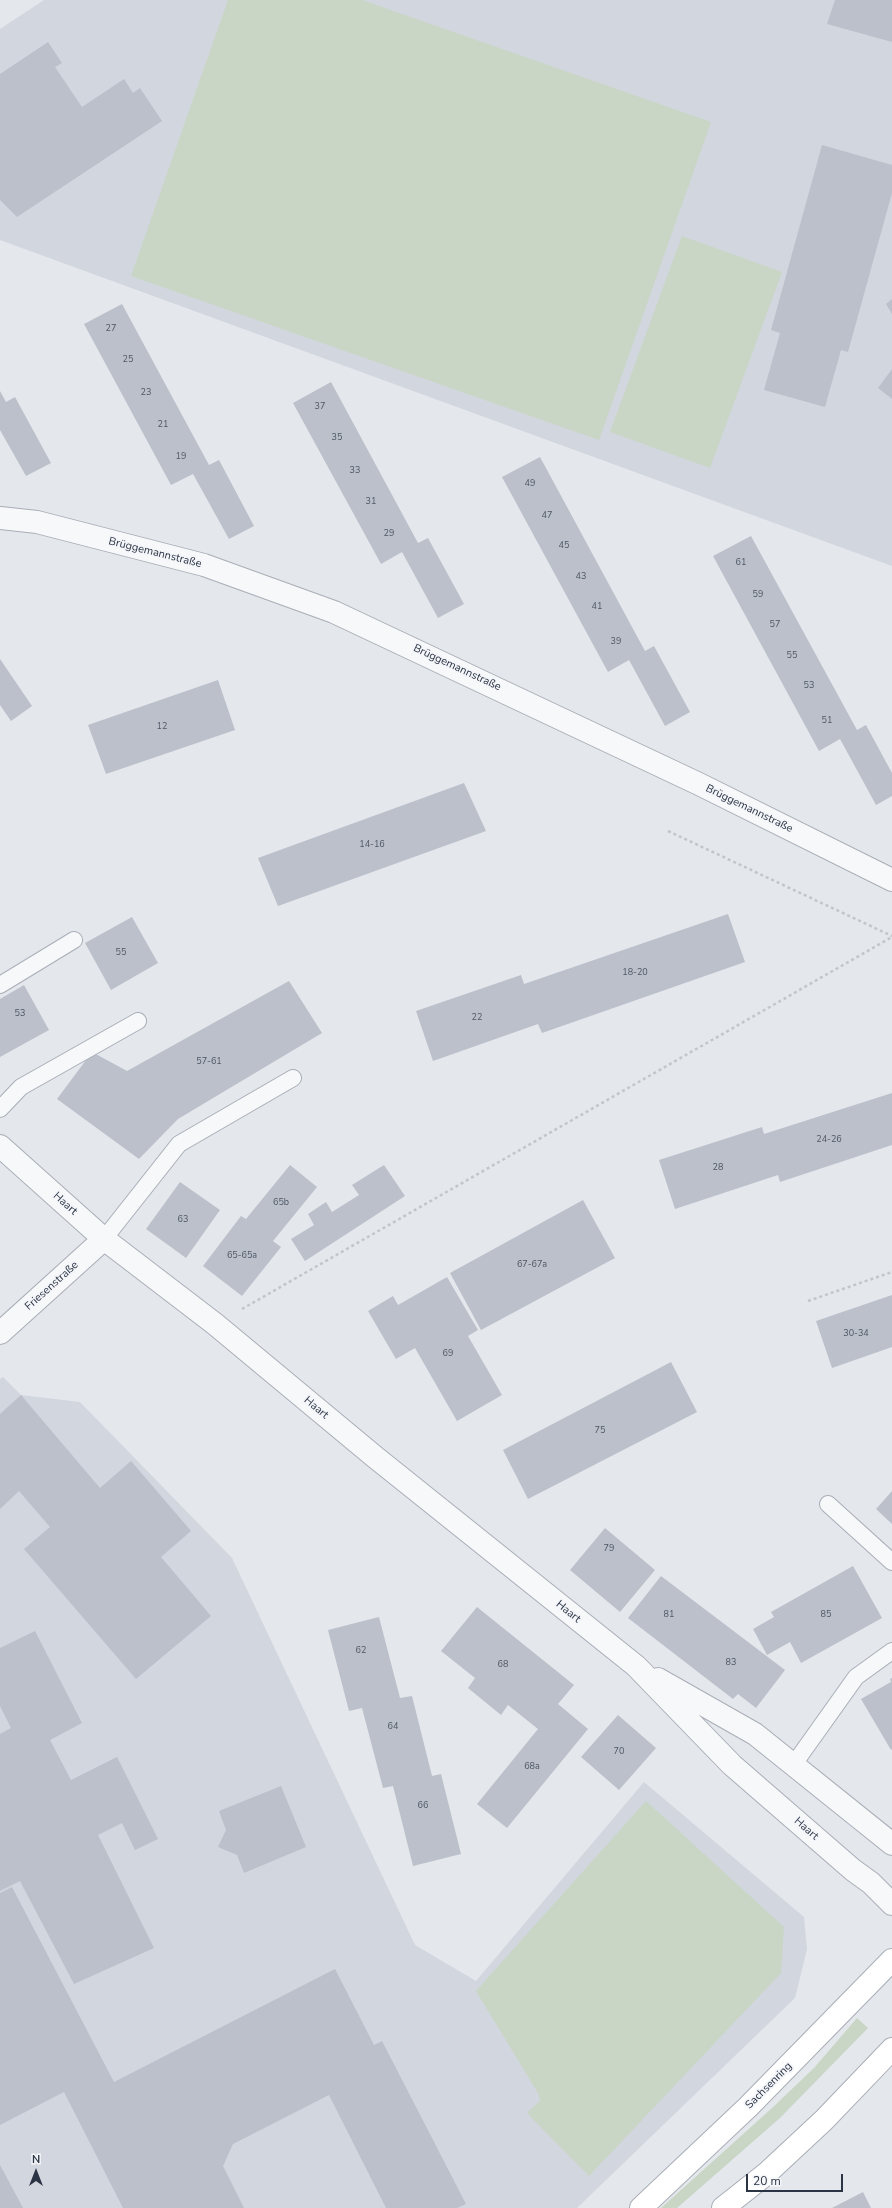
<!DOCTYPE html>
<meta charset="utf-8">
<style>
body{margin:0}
#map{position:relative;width:892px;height:2208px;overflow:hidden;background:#e4e7ec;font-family:"Nunito Sans",sans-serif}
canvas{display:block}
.north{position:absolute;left:16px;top:2152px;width:40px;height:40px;-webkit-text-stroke:3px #f4f6f9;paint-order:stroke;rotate:0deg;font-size:11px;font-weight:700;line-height:16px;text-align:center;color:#2b3445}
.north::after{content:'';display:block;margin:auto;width:14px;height:18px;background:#2b3445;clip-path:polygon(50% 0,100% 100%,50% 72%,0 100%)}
.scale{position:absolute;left:746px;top:2174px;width:97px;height:18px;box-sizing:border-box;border:2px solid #2b3445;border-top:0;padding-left:5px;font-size:12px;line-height:14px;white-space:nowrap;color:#2b3445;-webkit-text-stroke:3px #f4f6f9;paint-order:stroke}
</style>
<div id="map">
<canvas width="892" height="2208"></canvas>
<div class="north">N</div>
<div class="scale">20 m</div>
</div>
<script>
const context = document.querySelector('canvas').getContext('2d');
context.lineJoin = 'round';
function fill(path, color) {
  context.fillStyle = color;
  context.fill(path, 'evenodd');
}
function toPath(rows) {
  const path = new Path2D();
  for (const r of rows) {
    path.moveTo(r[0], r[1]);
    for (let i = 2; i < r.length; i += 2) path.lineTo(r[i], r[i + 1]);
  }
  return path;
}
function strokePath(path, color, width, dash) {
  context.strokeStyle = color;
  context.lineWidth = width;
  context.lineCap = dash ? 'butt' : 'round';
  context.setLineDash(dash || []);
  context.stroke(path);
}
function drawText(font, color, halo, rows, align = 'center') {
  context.font = font + ' "Nunito Sans",sans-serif';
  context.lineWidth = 4;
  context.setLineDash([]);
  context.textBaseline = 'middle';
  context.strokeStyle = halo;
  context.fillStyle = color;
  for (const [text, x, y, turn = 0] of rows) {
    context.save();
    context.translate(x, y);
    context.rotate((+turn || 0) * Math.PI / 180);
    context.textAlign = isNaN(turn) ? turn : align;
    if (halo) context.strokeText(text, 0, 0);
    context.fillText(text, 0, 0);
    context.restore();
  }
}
fill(toPath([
 [44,0,892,0,892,566,0,240,0,29],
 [3,1377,21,1395,80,1402,232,1558,415,1945,476,1981,644,1782,804,1917,807,1949,795,1998,577,2208,0,2208,0,1379]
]), '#d2d6de');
fill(toPath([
 [228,0,362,0,711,122,599,440,131,276],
 [682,236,782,272,710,468,610,432],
 [646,1801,784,1927,781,1973,589,2176,527,2113,540,2101,538,2093,476,1991],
 [857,2018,868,2028,780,2118,677,2208,661,2208,772,2108,814,2068]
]), '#c9d6c5');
fill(toPath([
 [835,0,892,0,892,42,827,24],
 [48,42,62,63,55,67,82,107,124,79,133,93,140,88,162,121,17,217,0,200,0,74],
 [822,145,892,165,892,193,848,352,841,350,825,407,764,390,780,333,771,330],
 [892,299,892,314,886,304],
 [122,304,209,465,219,460,254,526,229,539,193,474,171,485,84,324],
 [892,369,892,399,878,388],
 [331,382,418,543,428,538,464,604,438,618,402,552,381,564,293,403],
 [0,391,6,402,15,397,51,463,26,476,0,430],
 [540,457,645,651,654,646,690,712,665,726,629,660,608,672,502,477],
 [751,536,857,730,866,725,892,773,892,796,876,805,840,739,819,751,713,556],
 [0,659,32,706,11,721,0,705],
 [218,680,235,730,106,774,88,725],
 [464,783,486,831,278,906,258,858],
 [728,914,745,962,542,1033,538,1024,433,1061,416,1011,521,975,524,984],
 [132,917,158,963,111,990,85,943],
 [289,981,322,1033,178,1119,139,1159,57,1099,92,1052,127,1071],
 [24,985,49,1030,0,1057,0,999],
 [892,1093,892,1145,780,1182,778,1175,675,1209,659,1160,762,1127,764,1134],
 [290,1165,317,1187,273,1241,281,1247,242,1296,203,1266,241,1216,246,1219],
 [384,1165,405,1196,305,1261,291,1239,314,1225,308,1214,326,1202,332,1212,359,1195,352,1185],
 [180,1182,220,1210,186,1258,146,1229],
 [583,1200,615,1258,481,1330,450,1273],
 [447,1277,478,1330,468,1336,502,1395,457,1421,415,1348,396,1359,368,1311,393,1296,398,1305],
 [892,1295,892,1347,832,1368,816,1321],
 [671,1362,697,1412,528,1499,503,1450],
 [21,1395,100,1488,131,1461,191,1531,161,1557,211,1616,136,1679,24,1549,50,1527,19,1491,0,1509,0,1414],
 [892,1491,892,1524,876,1509],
 [605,1528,655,1570,620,1612,570,1570],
 [853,1566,882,1618,801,1663,790,1642,767,1655,753,1629,774,1617,771,1612],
 [661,1576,785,1670,756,1708,738,1694,733,1699,628,1618],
 [477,1607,574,1685,558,1704,588,1729,507,1828,477,1804,538,1729,508,1705,501,1715,468,1688,475,1678,441,1651],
 [379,1617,400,1698,412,1696,432,1776,441,1774,461,1854,413,1866,393,1786,383,1788,362,1708,349,1711,328,1630],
 [35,1631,82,1723,50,1740,71,1780,117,1757,158,1839,135,1850,122,1823,98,1835,154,1948,74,1984,20,1881,0,1891,0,1734,11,1728,0,1706,0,1648],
 [892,1678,892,1749,891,1750,861,1699,891,1682,890,1679],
 [618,1715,656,1748,619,1790,581,1757],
 [281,1786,306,1847,244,1873,237,1855,218,1847,226,1830,219,1811],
 [12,1887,114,2082,335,1969,374,2045,382,2041,466,2204,457,2208,386,2208,329,2095,233,2144,223,2166,244,2208,123,2208,64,2092,0,2125,0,1893],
 [0,2165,23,2208,0,2208],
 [863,2192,871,2208,832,2208]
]), '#bbc0ca');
const service = toPath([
 [0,985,74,940],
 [0,1109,21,1087,138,1021],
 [104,1239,179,1144,293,1078],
 [828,1504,892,1562],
 [794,1764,856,1677,892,1651]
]);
const minor = toPath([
 [0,518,37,522,204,565,334,612,699,784,892,880],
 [0,1146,104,1239,215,1324,375,1457,636,1666,732,1765,853,1870,871,1883,892,1904],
 [0,1333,104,1239],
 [658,1679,755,1734,892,1844]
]);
const secondary = toPath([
 [641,2208,748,2107,892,1960],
 [723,2208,766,2174,824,2120,892,2049]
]);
strokePath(service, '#a9aeb7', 18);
strokePath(minor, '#a9aeb7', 24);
strokePath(secondary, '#a9aeb7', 24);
strokePath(toPath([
 [668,831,892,936],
 [808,1301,892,1272],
 [242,1309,892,937]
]), '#c2c5cb', 2.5, [3, 3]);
strokePath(service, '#f7f8fa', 16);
strokePath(minor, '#f7f8fa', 22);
strokePath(secondary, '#fff', 22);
drawText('9px', '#4f5766', null, [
 ["27",111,329],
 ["25",128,360],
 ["23",146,393],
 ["37",320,407],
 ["21",163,425],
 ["35",337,438],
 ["19",181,457],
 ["33",355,471],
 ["49",530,484],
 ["31",371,502],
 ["47",547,516],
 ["29",389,534],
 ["45",564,546],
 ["61",741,563],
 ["43",581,577],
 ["59",758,595],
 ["41",597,607],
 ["57",775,625],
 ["39",616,642],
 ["55",792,656],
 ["53",809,686],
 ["51",827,721],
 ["12",162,727],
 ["14-16",372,845],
 ["55",121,953],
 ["18-20",635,973],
 ["53",20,1014],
 ["22",477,1018],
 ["57-61",209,1062],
 ["24-26",829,1140],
 ["28",718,1168],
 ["65b",281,1203],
 ["63",183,1220],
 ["65-65a",242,1256],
 ["67-67a",532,1265],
 ["30-34",856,1334],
 ["69",448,1354],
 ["75",600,1431],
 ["79",609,1549],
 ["81",669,1615],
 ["85",826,1615],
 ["62",361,1651],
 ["83",731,1663],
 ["68",503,1665],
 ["64",393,1727],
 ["70",619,1752],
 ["68a",532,1767],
 ["66",423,1806]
]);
drawText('11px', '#2b3445', '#f4f6f9', [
 ["Brüggemannstraße",155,553,14],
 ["Brüggemannstraße",457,668,25],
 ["Brüggemannstraße",749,809,26],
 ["Haart",65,1204,42],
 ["Friesenstraße",52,1286,-42],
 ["Haart",316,1408,40],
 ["Haart",568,1612,39],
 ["Haart",806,1829,41],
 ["Sachsenring",769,2086,-45]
]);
</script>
